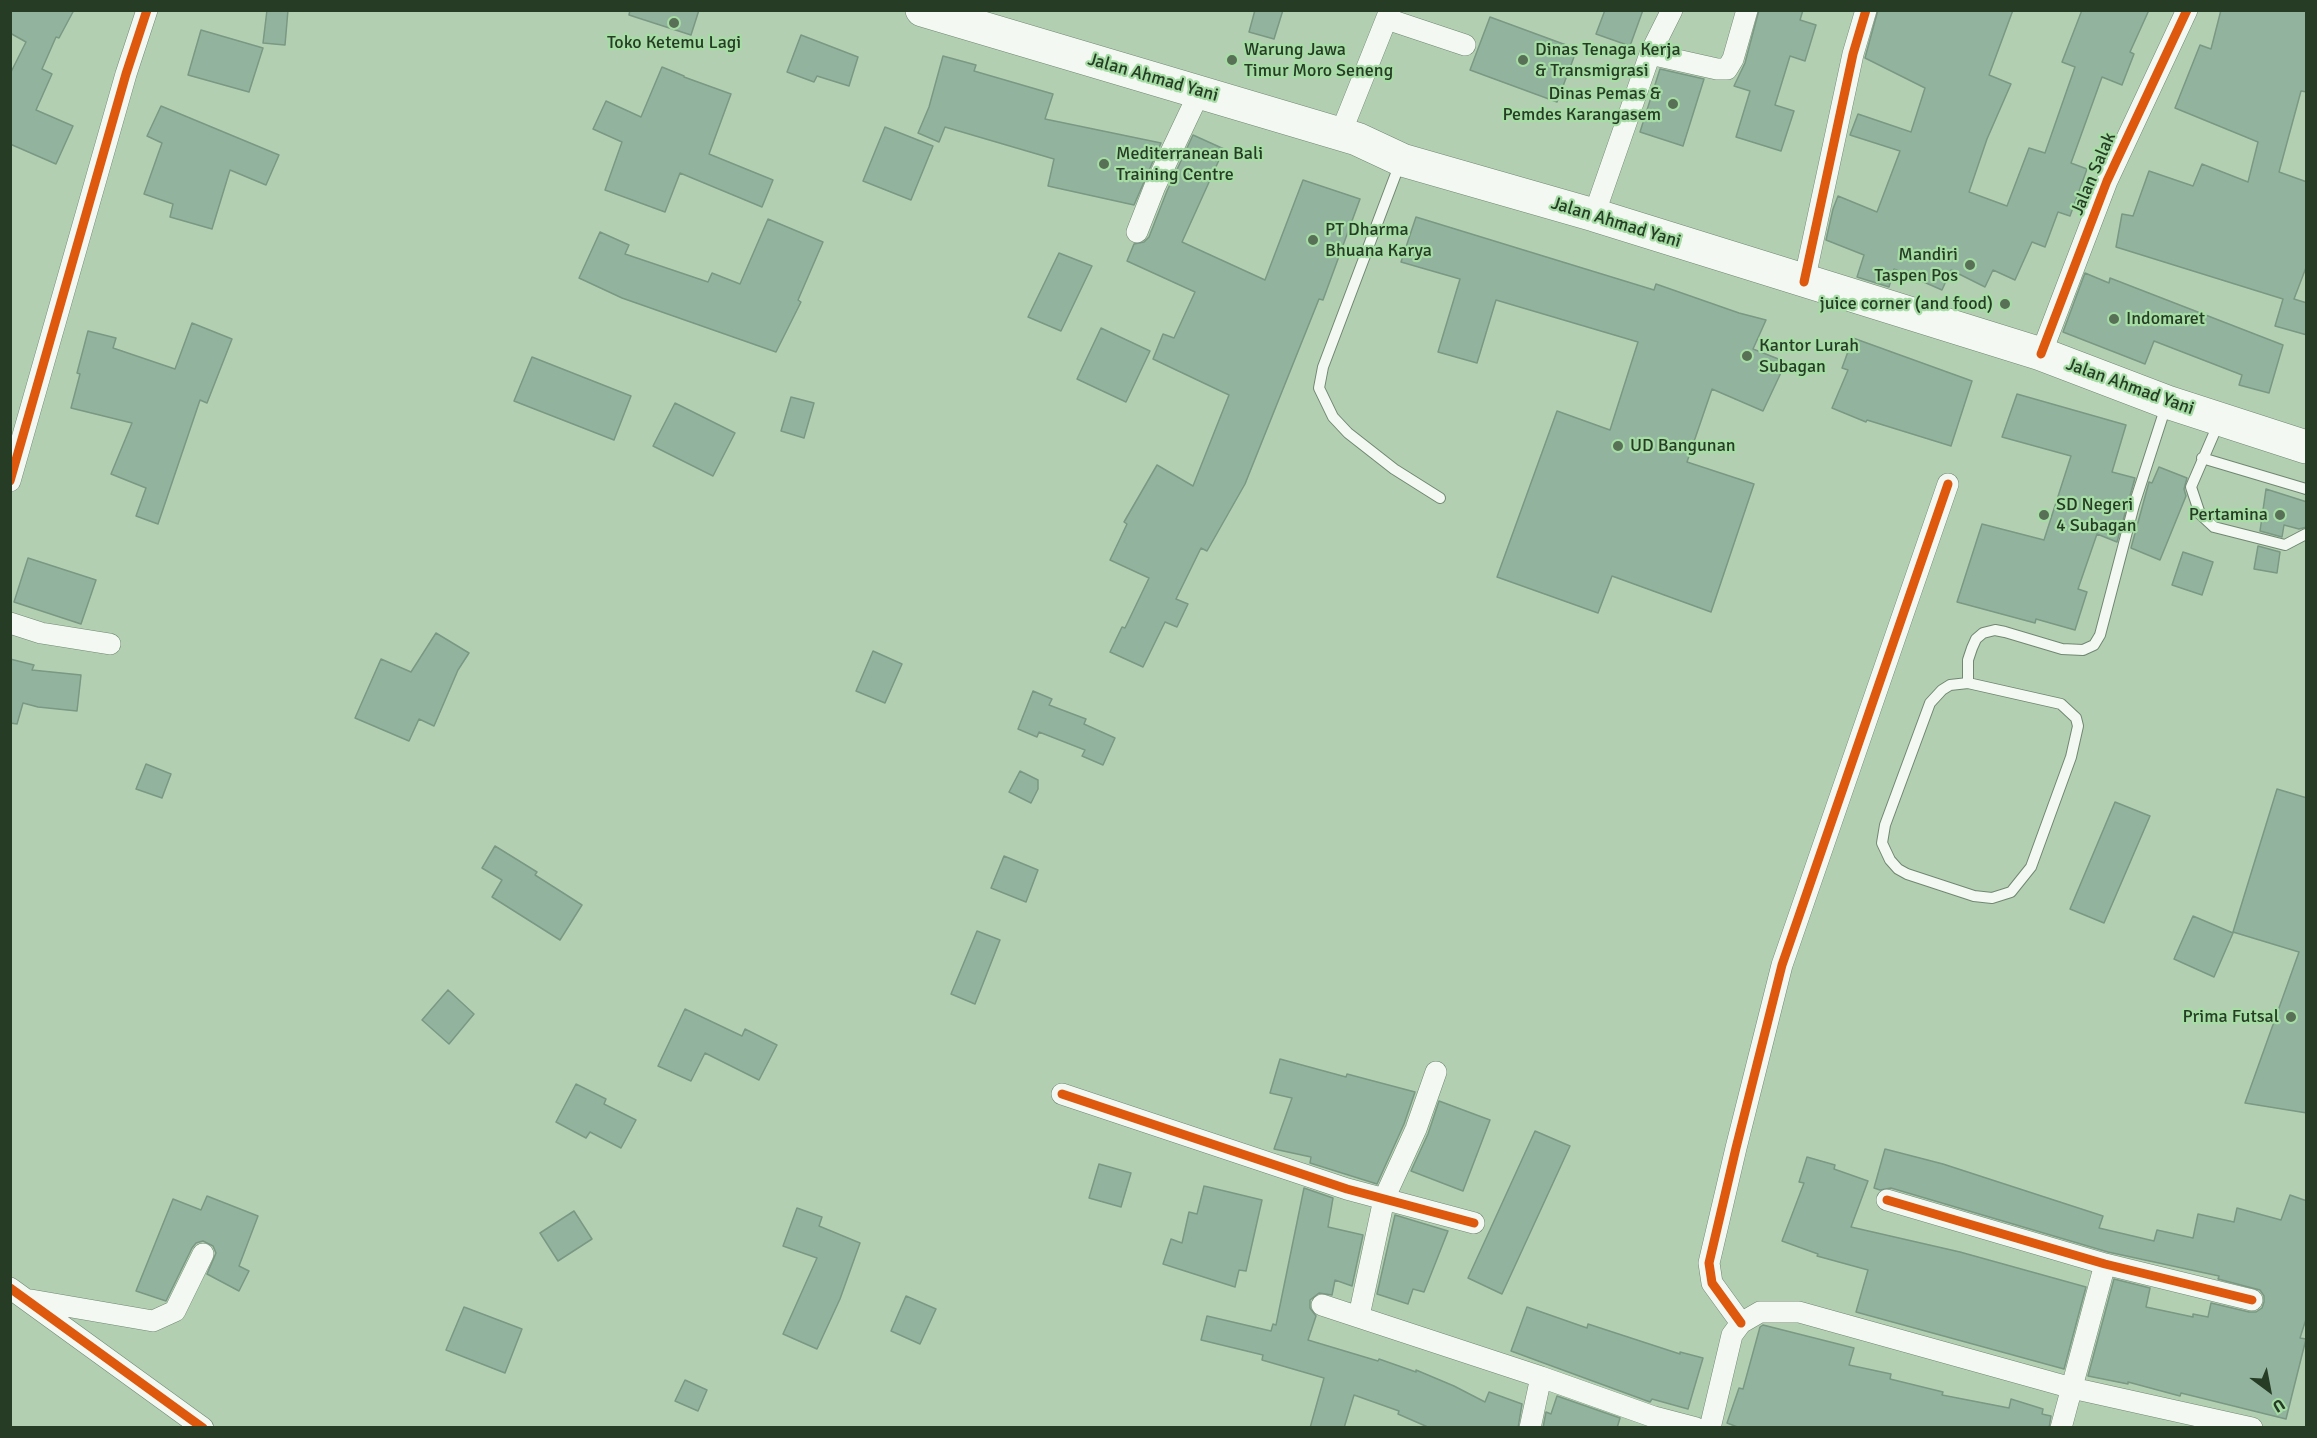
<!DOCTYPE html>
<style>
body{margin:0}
#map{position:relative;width:2317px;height:1438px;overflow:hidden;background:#b2d0b1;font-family:Signika,sans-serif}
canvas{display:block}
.frame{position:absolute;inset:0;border:12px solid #263c25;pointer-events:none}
.north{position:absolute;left:2239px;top:1360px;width:60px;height:60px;-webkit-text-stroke:4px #a6dda4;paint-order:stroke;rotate:148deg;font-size:16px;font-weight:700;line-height:24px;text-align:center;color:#263c25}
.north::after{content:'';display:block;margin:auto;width:21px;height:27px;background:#263c25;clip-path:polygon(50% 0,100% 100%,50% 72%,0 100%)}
</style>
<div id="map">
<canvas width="2317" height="1438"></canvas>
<div class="frame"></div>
<div class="north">U</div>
</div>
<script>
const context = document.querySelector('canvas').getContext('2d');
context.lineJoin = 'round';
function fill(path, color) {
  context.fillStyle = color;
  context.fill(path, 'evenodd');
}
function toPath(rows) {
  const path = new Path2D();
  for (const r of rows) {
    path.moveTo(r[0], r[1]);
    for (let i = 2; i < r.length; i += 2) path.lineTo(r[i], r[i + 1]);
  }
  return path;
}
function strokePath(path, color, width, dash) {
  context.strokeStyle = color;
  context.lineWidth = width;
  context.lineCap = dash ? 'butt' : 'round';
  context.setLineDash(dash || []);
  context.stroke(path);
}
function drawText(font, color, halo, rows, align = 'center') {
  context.font = font + ' Signika,sans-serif';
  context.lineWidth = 4.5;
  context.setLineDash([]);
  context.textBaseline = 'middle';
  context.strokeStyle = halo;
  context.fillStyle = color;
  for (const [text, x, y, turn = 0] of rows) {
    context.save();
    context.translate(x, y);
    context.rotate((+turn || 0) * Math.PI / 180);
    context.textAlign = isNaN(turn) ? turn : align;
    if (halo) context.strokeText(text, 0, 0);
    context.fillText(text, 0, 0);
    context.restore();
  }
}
const building = toPath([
 [10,10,74,10,59,38,56,37,42,69,52,74,36,110,73,126,56,164,10,144,10,74,26,42,10,33,10,10],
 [267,10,288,10,285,45,263,43,267,10],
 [630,10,699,10,691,35,629,15,630,10],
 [1255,10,1283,10,1274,39,1249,32,1255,10],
 [1605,10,1643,10,1630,46,1596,34,1605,10],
 [1759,10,1803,10,1800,20,1816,25,1805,61,1790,56,1775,105,1794,111,1781,151,1736,137,1750,91,1734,86,1745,63,1759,10],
 [1878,10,2013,10,1989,75,2011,84,1987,139,1969,192,2007,206,2029,148,2045,153,2075,67,2062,62,2082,10,2149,10,2130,52,2134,54,2122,85,2102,77,2071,163,2087,169,2070,216,2058,212,2045,247,2032,242,2015,280,1993,270,1985,287,1951,270,1942,290,1894,269,1889,287,1857,277,1864,255,1826,240,1833,209,1838,196,1877,212,1900,151,1850,135,1858,114,1911,132,1925,88,1865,58,1878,10],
 [2221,10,2307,10,2307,92,2301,91,2279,172,2307,182,2307,265,2294,299,2307,303,2307,335,2275,326,2283,299,2116,247,2122,214,2133,216,2149,171,2193,186,2202,164,2248,182,2258,142,2175,108,2200,45,2211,49,2221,10],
 [1490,17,1577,49,1557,102,1470,70,1490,17],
 [201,30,263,48,249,92,188,75,201,30],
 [801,35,858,57,849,86,817,76,814,82,787,72,801,35],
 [943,56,976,65,974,71,1053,94,1045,119,1161,143,1134,205,1048,186,1054,159,945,127,939,142,918,133,929,107,943,56],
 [662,67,684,76,684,77,731,94,709,154,773,180,762,207,680,173,665,212,605,190,622,142,593,129,606,101,641,117,662,67],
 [1660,69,1704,79,1683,146,1640,132,1660,69],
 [161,106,279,155,266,185,230,170,212,229,170,217,173,204,144,194,162,143,147,136,161,106],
 [885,127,933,146,911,200,863,181,885,127],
 [1193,135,1224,149,1182,242,1265,280,1303,180,1360,199,1323,300,1319,299,1245,484,1207,551,1201,548,1176,599,1188,604,1177,627,1165,622,1143,667,1110,652,1122,627,1125,628,1149,578,1110,560,1127,524,1124,522,1157,465,1193,486,1229,395,1153,359,1163,334,1174,338,1195,292,1127,261,1134,244,1144,242,1149,237,1167,191,1193,135],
 [1416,217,1654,290,1656,284,1739,313,1766,320,1753,349,1786,362,1763,411,1712,389,1687,462,1754,484,1711,612,1612,576,1598,613,1497,577,1557,411,1610,430,1638,342,1496,300,1477,363,1438,352,1460,279,1401,262,1416,217],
 [768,219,823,242,798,300,801,302,776,352,622,298,579,278,600,232,629,245,625,254,708,282,712,273,740,284,768,219],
 [1059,253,1092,266,1061,331,1028,317,1059,253],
 [2085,273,2109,283,2110,278,2283,345,2269,393,2239,385,2242,375,2154,341,2145,364,2063,332,2085,273],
 [192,323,232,339,207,403,200,400,158,524,136,516,146,488,111,474,132,423,71,408,80,374,77,373,88,331,116,338,113,348,175,369,192,323],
 [1101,328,1150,351,1126,402,1077,379,1101,328],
 [1853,338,1972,381,1951,446,1867,420,1866,422,1832,408,1848,370,1842,368,1853,338],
 [532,357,631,396,614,440,514,401,532,357],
 [2017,394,2126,425,2112,472,2135,478,2117,542,2097,534,2078,589,2087,592,2075,630,2036,619,2035,623,1957,602,1982,524,2044,540,2071,456,2002,437,2017,394],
 [791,397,814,403,804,438,781,431,791,397],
 [675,403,735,433,713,476,653,446,675,403],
 [2159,467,2187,478,2184,489,2186,496,2160,560,2131,548,2149,482,2152,483,2159,467],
 [2266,489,2307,502,2307,527,2299,529,2284,525,2282,537,2260,531,2266,489],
 [2258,546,2280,552,2277,573,2254,569,2258,546],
 [2183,552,2213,562,2202,595,2172,585,2183,552],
 [28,558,96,580,81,624,14,602,28,558],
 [436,633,469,653,458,670,434,726,419,719,409,741,355,718,381,659,411,672,436,633],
 [873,651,902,664,885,703,856,691,873,651],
 [10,659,34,665,32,670,81,675,77,711,38,707,23,703,17,724,10,723,10,659],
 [1033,691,1052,699,1049,705,1086,719,1084,724,1115,738,1103,765,1082,756,1085,750,1039,732,1037,737,1018,729,1033,691],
 [146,764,171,774,162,798,136,789,146,764],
 [1020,771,1038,780,1038,789,1031,803,1009,792,1020,771],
 [2277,789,2307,798,2307,1113,2245,1103,2299,952,2233,932,2277,789],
 [2115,802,2150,816,2104,923,2070,909,2115,802],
 [495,846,537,872,535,875,582,905,560,940,492,897,502,880,482,868,495,846],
 [1004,856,1038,870,1026,902,991,888,1004,856],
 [2193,916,2233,933,2214,977,2174,959,2193,916],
 [977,931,1000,940,975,1004,951,994,977,931],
 [448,990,474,1014,449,1044,422,1020,448,990],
 [685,1009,742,1036,745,1029,777,1045,759,1080,705,1053,691,1081,658,1066,685,1009],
 [1280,1059,1346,1077,1347,1074,1415,1092,1404,1124,1377,1184,1310,1163,1311,1157,1274,1149,1292,1098,1270,1093,1280,1059],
 [576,1084,606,1099,604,1104,636,1120,621,1148,590,1132,586,1138,556,1122,576,1084],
 [1439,1101,1490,1120,1463,1191,1411,1171,1428,1134,1439,1101],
 [1535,1131,1570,1146,1502,1294,1468,1278,1535,1131],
 [1885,1149,1943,1164,2103,1216,2099,1228,2154,1241,2157,1230,2193,1238,2198,1214,2234,1222,2237,1208,2281,1220,2290,1195,2307,1201,2307,1316,2300,1338,2306,1339,2286,1419,2181,1393,2180,1396,2128,1382,2128,1384,2088,1376,2114,1279,2150,1288,2146,1307,2193,1317,2193,1314,2208,1317,2211,1303,2249,1312,2256,1312,2262,1308,2264,1302,2264,1296,2260,1290,2218,1279,2219,1276,2108,1252,1891,1188,1880,1190,1874,1188,1885,1149],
 [1807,1157,1835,1165,1834,1169,1868,1181,1851,1227,1960,1252,2086,1287,2064,1369,1856,1312,1868,1270,1817,1256,1818,1254,1782,1241,1804,1183,1799,1182,1807,1157],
 [1099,1164,1131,1173,1121,1207,1089,1198,1099,1164],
 [1204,1186,1262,1200,1246,1271,1239,1270,1235,1287,1163,1264,1171,1239,1182,1243,1189,1212,1197,1214,1204,1186],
 [1304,1188,1333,1198,1328,1227,1363,1235,1352,1286,1335,1280,1332,1295,1319,1293,1310,1300,1310,1308,1316,1316,1308,1340,1378,1361,1379,1359,1416,1372,1416,1370,1454,1386,1485,1402,1489,1392,1522,1404,1518,1428,1430,1428,1398,1414,1399,1411,1354,1395,1344,1428,1310,1428,1324,1378,1262,1360,1263,1355,1201,1340,1207,1316,1271,1331,1273,1324,1276,1325,1304,1188],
 [207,1196,258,1216,239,1266,249,1271,239,1291,207,1274,216,1253,213,1246,203,1241,196,1243,192,1248,166,1301,136,1291,173,1199,201,1210,207,1196],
 [797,1208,822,1217,819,1226,860,1243,840,1299,817,1349,783,1334,817,1258,783,1246,797,1208],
 [574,1211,592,1239,558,1261,540,1233,574,1211],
 [1395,1215,1448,1231,1424,1292,1413,1289,1408,1304,1377,1294,1395,1215],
 [906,1296,936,1309,920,1344,891,1331,906,1296],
 [464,1307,522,1329,505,1373,446,1350,464,1307],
 [1527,1307,1587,1328,1588,1324,1680,1354,1680,1352,1703,1358,1688,1409,1652,1399,1650,1402,1511,1351,1527,1307],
 [1763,1325,1854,1348,1849,1365,1891,1374,1890,1379,1943,1392,1942,1395,2009,1408,2011,1399,2043,1409,2042,1414,2051,1416,2049,1428,1740,1428,1727,1423,1739,1388,1743,1389,1760,1327,1763,1325],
 [685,1380,707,1390,698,1411,675,1401,685,1380],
 [1557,1396,1620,1418,1617,1428,1543,1428,1546,1412,1551,1414,1557,1396]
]);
fill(building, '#92b49e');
strokePath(building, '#7a9883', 1.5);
const lane = toPath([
 [1400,163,1323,367,1319,388,1333,417,1348,433,1394,469,1440,498],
 [2219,422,2191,487,2200,514,2214,527,2285,545,2306,534],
 [2202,458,2306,489],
 [1968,683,2061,704,2076,718,2078,726,2071,757,2031,867,2011,892,1992,898,1974,896,1907,874,1898,869,1890,860,1882,843,1885,825,1930,703,1942,690,1950,685,1968,683],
 [1968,683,1968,660,1972,648,1976,639,1983,633,1995,630,2005,632,2062,649,2083,650,2094,645,2100,635,2134,505,2166,406]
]);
const street = toPath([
 [1387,19,1465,45],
 [1650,54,1717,69,1727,69,1733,59,1747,10],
 [1340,135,1390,10],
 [1594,215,1650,54,1672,10],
 [1137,232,1155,186,1200,91],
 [1804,282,1853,54,1866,10],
 [2041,354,2107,181,2187,10],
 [10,481,126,74,147,10],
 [10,623,41,633,110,644],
 [1062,1094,1347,1189,1474,1223],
 [1887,1200,2105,1264,2252,1300],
 [10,1288,203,1428],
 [31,1300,153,1321,175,1311,203,1254],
 [1322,1305,1541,1377,1654,1417,1696,1428],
 [1359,1316,1384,1199,1416,1129,1436,1072],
 [1741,1323,1712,1283,1709,1263,1736,1148,1782,965,1948,484],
 [1530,1428,1541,1377],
 [1710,1428,1732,1335,1741,1323,1760,1312,1799,1312,2072,1388,2252,1428],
 [2061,1428,2105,1264]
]);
const highway = toPath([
 [922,10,1357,139,1402,160,1594,215,2041,354,2167,402,2306,447]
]);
strokePath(lane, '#708770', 12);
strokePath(street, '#708770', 22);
strokePath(highway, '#708770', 34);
strokePath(lane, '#f3f8f3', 10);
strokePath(street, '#f3f8f3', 21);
strokePath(highway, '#f3f8f3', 33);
strokePath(toPath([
 [1804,282,1853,54,1866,10],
 [2041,354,2107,181,2187,10],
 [10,481,126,74,147,10],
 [1062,1094,1347,1189,1474,1223],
 [1887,1200,2105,1264,2252,1300],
 [10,1288,203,1428],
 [1741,1323,1712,1283,1709,1263,1736,1148,1782,965,1948,484]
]), '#de580d', 9);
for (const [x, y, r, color] of [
 [674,23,6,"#577056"],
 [1232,60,6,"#577056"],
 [1523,60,6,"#577056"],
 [1673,104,6,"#577056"],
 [1104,164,6,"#577056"],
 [1313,240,6,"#577056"],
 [1970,265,6,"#577056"],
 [2005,304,6,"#577056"],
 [2114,319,6,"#577056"],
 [1747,356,6,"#577056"],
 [1618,446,6,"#577056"],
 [2044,515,6,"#577056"],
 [2280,515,6,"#577056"],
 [2291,1017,6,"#577056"]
]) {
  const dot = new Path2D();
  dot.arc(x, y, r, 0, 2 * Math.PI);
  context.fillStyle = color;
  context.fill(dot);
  strokePath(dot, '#a6dda4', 2);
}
drawText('18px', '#263c25', '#a6dda4', [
 ["Toko Ketemu Lagi",674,43,"center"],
 ["Warung Jawa",1244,50],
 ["Timur Moro Seneng",1244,71],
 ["Dinas Tenaga Kerja",1535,50],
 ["& Transmigrasi",1535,71],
 ["Dinas Pemas &",1661,94,"right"],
 ["Pemdes Karangasem",1661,115,"right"],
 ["Mediterranean Bali",1116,154],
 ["Training Centre",1116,175],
 ["PT Dharma",1325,230],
 ["Bhuana Karya",1325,251],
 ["Mandiri",1958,255,"right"],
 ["Taspen Pos",1958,276,"right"],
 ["juice corner (and food)",1993,304,"right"],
 ["Indomaret",2126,319],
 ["Kantor Lurah",1759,346],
 ["Subagan",1759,367],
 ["UD Bangunan",1630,446],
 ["SD Negeri",2056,505],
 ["4 Subagan",2056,526],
 ["Pertamina",2268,515,"right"],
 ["Prima Futsal",2279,1017,"right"]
], 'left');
drawText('18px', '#263c25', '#a6dda4', [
 ["Jalan Ahmad Yani",1153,78,16],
 ["Jalan Salak",2094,174,-67],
 ["Jalan Ahmad Yani",1616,223,17],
 ["Jalan Ahmad Yani",2130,387,20]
]);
</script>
